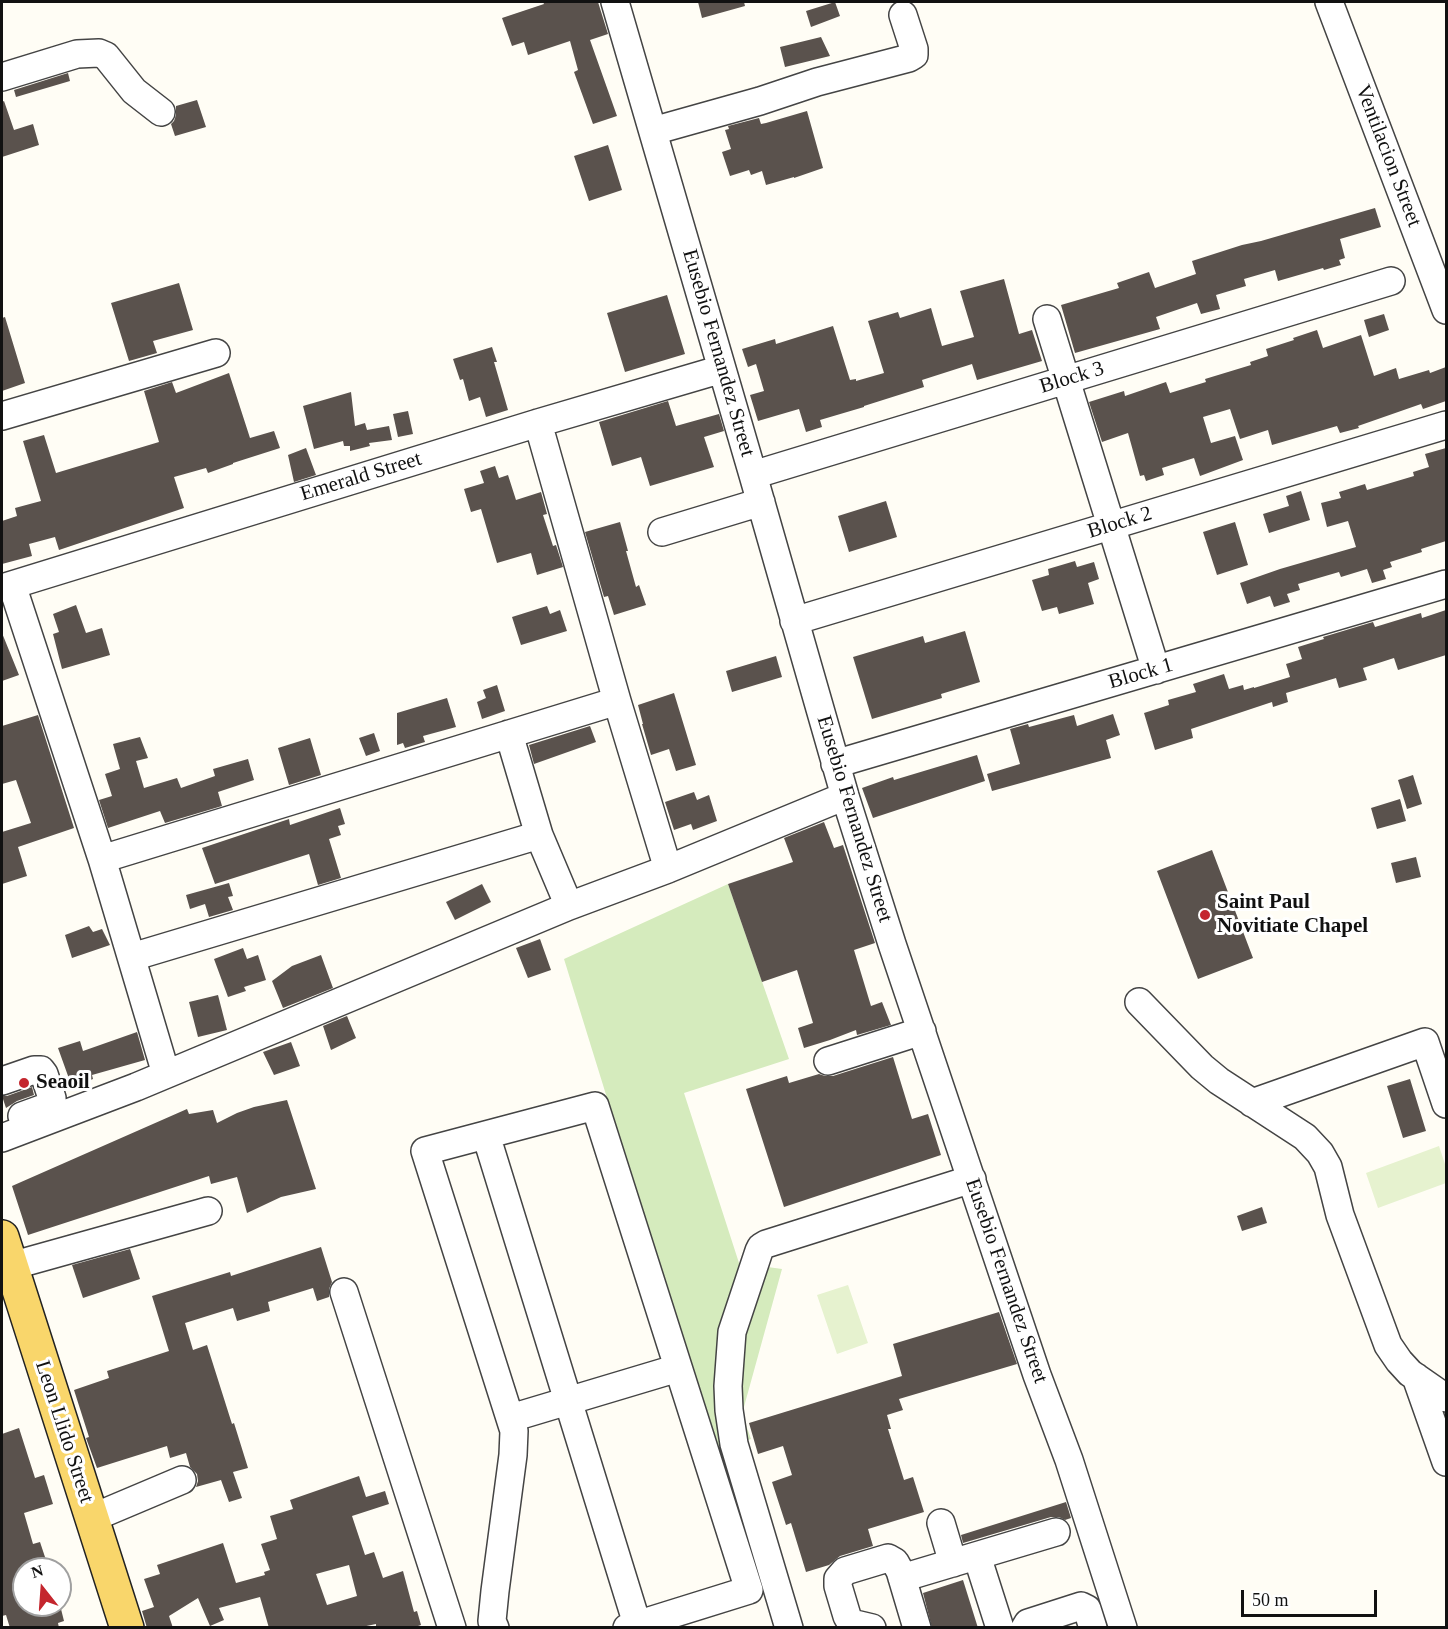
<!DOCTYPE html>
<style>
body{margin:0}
#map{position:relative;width:1448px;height:1629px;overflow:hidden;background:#fffdf5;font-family:"Times New Roman",serif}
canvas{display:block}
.frame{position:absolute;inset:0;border:3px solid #111;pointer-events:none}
.north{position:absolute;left:12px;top:1557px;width:60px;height:60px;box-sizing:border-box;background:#fff;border:2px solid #a0a0a0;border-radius:50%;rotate:343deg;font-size:16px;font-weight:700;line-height:24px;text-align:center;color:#111}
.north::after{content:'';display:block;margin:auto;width:21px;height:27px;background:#c4262e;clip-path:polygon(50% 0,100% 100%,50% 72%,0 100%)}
.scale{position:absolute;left:1241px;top:1590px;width:136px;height:27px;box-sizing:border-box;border:3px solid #111;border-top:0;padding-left:8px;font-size:18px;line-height:21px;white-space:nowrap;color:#111;-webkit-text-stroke:4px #fff;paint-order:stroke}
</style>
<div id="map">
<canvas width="1448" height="1629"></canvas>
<div class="frame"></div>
<div class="north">N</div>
<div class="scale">50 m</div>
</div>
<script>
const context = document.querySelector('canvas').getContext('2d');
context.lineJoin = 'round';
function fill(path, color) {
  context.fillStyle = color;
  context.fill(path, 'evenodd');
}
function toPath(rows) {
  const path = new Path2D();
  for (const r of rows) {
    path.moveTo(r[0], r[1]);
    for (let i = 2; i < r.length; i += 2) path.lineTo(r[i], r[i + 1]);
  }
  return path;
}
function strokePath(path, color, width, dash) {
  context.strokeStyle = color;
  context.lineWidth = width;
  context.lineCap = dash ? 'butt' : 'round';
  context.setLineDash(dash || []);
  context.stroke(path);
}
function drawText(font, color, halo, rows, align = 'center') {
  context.font = font + ' "Times New Roman",serif';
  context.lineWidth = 6;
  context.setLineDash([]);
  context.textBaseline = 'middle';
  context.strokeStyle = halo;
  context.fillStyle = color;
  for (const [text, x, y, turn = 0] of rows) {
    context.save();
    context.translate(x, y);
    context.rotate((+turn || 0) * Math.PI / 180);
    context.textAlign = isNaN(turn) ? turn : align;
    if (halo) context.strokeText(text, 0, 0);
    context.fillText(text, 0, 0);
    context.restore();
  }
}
fill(toPath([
 [728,884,789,1059,684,1093,739,1263,782,1269,742,1414,751,1439,716,1450,564,959]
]), '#d5ebbd');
fill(toPath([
 [1439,1146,1446,1167,1446,1183,1378,1208,1366,1173],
 [848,1285,868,1343,837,1354,817,1295]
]), '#e6f2cf');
fill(toPath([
 [543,2,598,2,608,34,590,40,617,116,593,124,574,72,578,70,570,41,528,55,524,42,512,46,502,18,544,4],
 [698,2,744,2,745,6,702,18],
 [835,2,840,16,811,27,806,11],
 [821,37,830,56,785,67,780,47],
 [68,73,70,81,16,97,14,90],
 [197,100,206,127,175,136,171,124,174,121,176,115,176,106],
 [4,101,14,130,33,124,39,145,2,157,2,102],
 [807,111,823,168,794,178,794,177,766,185,762,171,751,175,749,170,730,176,722,152,731,149,725,130,729,129,728,126,759,118,761,124,766,123],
 [608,145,622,190,589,201,574,156],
 [1375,208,1381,227,1340,239,1345,258,1339,260,1341,265,1324,270,1323,268,1278,281,1275,270,1244,279,1246,286,1216,295,1220,309,1201,314,1197,303,1156,317,1160,329,1075,353,1061,305,1119,288,1117,283,1149,272,1155,288,1196,274,1192,261,1242,245,1261,241],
 [1004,279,1019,334,1032,330,1042,361,977,380,972,364,922,380,924,387,864,406,864,407,820,420,822,427,806,432,799,409,758,421,750,395,764,391,756,364,748,367,742,349,775,339,776,344,833,326,850,380,856,379,856,381,884,373,868,321,898,312,900,318,931,308,942,346,974,337,960,291],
 [179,283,193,330,153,341,157,353,129,361,111,303],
 [667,295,685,354,625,372,607,313],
 [1384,314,1389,330,1369,337,1364,320],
 [5,317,25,383,2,391,2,318],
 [1317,330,1323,348,1361,335,1374,376,1396,368,1399,379,1429,370,1430,373,1446,367,1446,401,1423,409,1421,404,1358,426,1359,428,1340,433,1337,426,1272,445,1268,430,1240,439,1230,409,1203,417,1211,443,1235,436,1243,460,1200,476,1194,458,1162,468,1164,475,1146,481,1144,475,1140,476,1128,433,1102,442,1089,402,1124,391,1125,396,1166,382,1170,393,1206,382,1205,379,1251,365,1250,362,1268,356,1266,349,1294,340,1293,338],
 [492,347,497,362,494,362,508,410,486,417,480,397,469,401,463,379,460,380,453,359],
 [229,373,250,438,274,431,280,448,233,463,233,464,208,473,206,468,174,477,184,508,59,550,55,537,29,544,32,556,2,564,2,521,17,516,15,508,41,501,23,441,44,435,56,473,159,442,144,391,172,382,176,393],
 [351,392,355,426,365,423,367,430,389,426,392,440,369,443,370,446,350,451,350,446,344,446,343,441,314,449,303,406],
 [668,401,676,426,719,414,724,431,704,437,714,467,650,486,641,457,612,466,599,422],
 [408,411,413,434,398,437,393,414],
 [306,448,316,475,294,482,288,455],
 [1446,448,1446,541,1421,549,1422,552,1390,562,1392,567,1383,570,1386,579,1372,583,1367,569,1341,577,1339,572,1298,584,1300,590,1287,594,1290,602,1274,607,1270,596,1247,604,1240,583,1280,569,1356,547,1348,521,1327,527,1321,503,1341,498,1339,492,1365,484,1367,490,1414,476,1413,472,1429,467,1425,454],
 [495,466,499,478,508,475,516,500,541,492,547,514,543,515,553,546,556,545,563,567,537,575,531,553,497,563,481,509,471,512,464,489,484,483,480,471],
 [1301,491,1310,520,1269,533,1263,514,1289,506,1286,496],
 [886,501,897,537,849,552,838,516],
 [620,522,628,551,626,551,636,587,639,585,646,605,614,615,608,596,604,597,585,532],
 [1235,522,1248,565,1217,575,1203,532],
 [1075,561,1077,567,1094,562,1099,579,1088,583,1094,604,1059,614,1057,607,1042,611,1032,580,1049,575,1048,569],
 [76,605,86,633,102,628,110,655,62,669,53,634,59,632,53,614],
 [547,606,550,614,560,610,567,631,521,645,512,617],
 [1446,610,1446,655,1398,670,1394,658,1363,668,1367,680,1339,688,1336,678,1286,693,1288,702,1273,707,1272,702,1191,729,1193,738,1155,750,1144,713,1169,705,1168,700,1196,692,1193,684,1224,674,1229,689,1243,685,1244,690,1254,687,1254,688,1290,677,1286,664,1302,659,1298,647,1324,639,1323,637,1373,622,1375,627,1421,613,1422,618],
 [965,631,980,682,941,694,942,698,872,719,853,657,923,636,925,643],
 [2,633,19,675,2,681],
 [776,656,782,677,732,692,726,671],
 [497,685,505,711,482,719,477,702,486,698,483,690],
 [674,693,696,765,676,771,669,749,651,755,642,724,643,724,638,705],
 [447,698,456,727,423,736,425,742,405,748,403,743,397,745,397,713],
 [1113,714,1120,735,1106,740,1111,758,992,791,987,774,1020,764,1010,729,1028,724,1029,727,1074,715,1077,726],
 [38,715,74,828,18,847,27,876,2,884,2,832,31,823,16,780,2,784,2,726],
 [590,726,596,742,534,764,529,745],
 [374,733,380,751,366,756,359,738],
 [140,737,148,758,136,761,144,788,177,778,181,788,215,776,213,769,248,759,254,780,218,792,222,806,165,823,160,811,108,828,99,800,112,796,105,774,120,769,113,744],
 [310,738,321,775,289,785,278,748],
 [977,755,985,781,873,818,862,788,893,777,894,780],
 [1413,775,1422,804,1407,809,1398,780],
 [694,792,697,800,709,795,717,821,693,830,691,824,674,830,665,802],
 [1400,799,1406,821,1377,829,1371,808],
 [340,808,345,824,338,826,341,835,329,839,341,878,318,885,309,854,215,884,202,848,289,819,290,825],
 [824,822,834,848,843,845,875,943,854,950,871,1006,882,1002,891,1025,857,1035,856,1030,830,1040,804,1048,798,1028,813,1023,797,970,762,982,728,884,793,862,784,838],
 [1212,850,1253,958,1198,979,1157,871],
 [1416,857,1421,877,1396,883,1391,863],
 [229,883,233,896,228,897,233,910,209,917,205,904,190,909,186,895],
 [482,884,491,902,455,920,446,902],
 [89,926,93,932,102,929,110,945,72,958,65,935],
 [540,939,551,970,528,978,516,948],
 [243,948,247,959,258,955,266,980,244,987,246,991,228,997,214,959],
 [321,955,333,988,283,1008,272,981,292,966],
 [218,995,227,1030,198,1037,189,1002],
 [347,1016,356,1038,331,1050,323,1026],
 [137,1032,145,1060,92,1075,93,1079,72,1087,58,1048,80,1041,83,1051],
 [291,1042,300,1066,274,1075,263,1052],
 [893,1057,912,1119,928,1114,941,1155,784,1207,746,1089,787,1076,789,1083,819,1074,825,1076,833,1076],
 [1410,1079,1426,1131,1403,1138,1387,1086],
 [32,1087,34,1095,17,1101,6,1108,2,1096,7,1096],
 [287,1100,316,1189,281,1197,247,1213,237,1177,211,1184,209,1176,28,1235,12,1186,187,1109,189,1114,213,1110,217,1123,237,1113,254,1107],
 [1262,1207,1267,1223,1242,1231,1237,1216],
 [321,1247,332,1282,329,1289,329,1297,317,1301,313,1288,268,1302,270,1311,237,1321,233,1308,185,1323,193,1350,207,1345,232,1424,234,1423,248,1468,233,1472,242,1498,229,1502,221,1480,196,1487,198,1481,197,1474,190,1467,186,1453,170,1458,167,1446,97,1468,86,1438,89,1437,74,1390,109,1378,107,1371,169,1351,152,1296,230,1272,231,1276],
 [130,1249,140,1279,83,1298,72,1265],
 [999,1312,1017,1364,899,1399,903,1410,887,1415,891,1429,888,1429,904,1480,913,1477,924,1512,868,1529,873,1546,840,1556,829,1565,806,1572,791,1523,786,1525,772,1482,792,1475,783,1446,758,1454,749,1423,902,1376,893,1344],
 [19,1428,35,1478,44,1475,53,1504,24,1513,33,1544,40,1542,49,1569,24,1569,24,1605,60,1605,64,1621,58,1623,59,1628,10,1628,6,1615,2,1616,2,1434],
 [359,1476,366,1497,385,1491,389,1504,352,1516,365,1555,374,1552,383,1578,403,1571,414,1612,417,1611,421,1625,418,1626,419,1628,376,1628,376,1624,357,1628,269,1628,260,1597,219,1608,224,1620,210,1626,198,1598,169,1616,173,1628,147,1628,142,1611,154,1607,144,1579,160,1574,157,1565,223,1543,236,1583,265,1575,264,1572,270,1570,261,1544,277,1539,270,1516,293,1509,290,1500],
 [349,1565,357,1596,327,1605,316,1574],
 [1066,1502,1071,1518,1065,1520,1059,1517,1051,1517,963,1543,961,1535],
 [963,1580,978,1628,932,1628,923,1593]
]), '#5a524d');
const minor = toPath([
 [615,2,753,475,845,796,892,944,1037,1375,1069,1460,1123,1628],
 [1329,2,1446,310],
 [2,77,77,54,99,53,106,56,134,91,161,112],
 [653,131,760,101,817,82,909,58,914,55,914,49,903,15],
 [1047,319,1156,670],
 [2,416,216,353],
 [538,423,617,701,668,869],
 [753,475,1391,281],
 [662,532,761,502],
 [12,585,102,859,166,1074],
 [2,588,538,423,722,369],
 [794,621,1446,425],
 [509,734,539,835,569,906],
 [835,764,1446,584],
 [102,859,617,701],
 [132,957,539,835],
 [1139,1002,1202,1067,1219,1081,1305,1137,1320,1153,1328,1167,1340,1215,1388,1345,1399,1361,1410,1373,1446,1398],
 [828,1061,922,1031],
 [2,1081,34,1070,41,1070,44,1074,52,1098,52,1103,44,1108,22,1116],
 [1252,1103,1425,1042,1446,1104],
 [486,1135,637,1624],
 [2,1138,136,1087,569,906,668,869,845,796],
 [11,1266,208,1211],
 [344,1292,452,1628],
 [1416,1377,1446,1462],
 [511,1418,678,1368],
 [92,1518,182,1480],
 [941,1523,953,1563],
 [977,1556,1000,1628],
 [902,1578,1056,1532],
 [495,1628,492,1621,495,1591,513,1455,514,1431,425,1151,595,1106,749,1590,627,1628],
 [789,1628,734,1444,729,1410,728,1386,732,1332,759,1251,761,1247,766,1244,972,1179],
 [872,1628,851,1623,847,1616,838,1586,838,1579,845,1571,888,1558,895,1562,900,1571,917,1628],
 [1025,1628,1028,1623,1081,1606,1087,1609,1093,1628]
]);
const major = toPath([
 [2,1237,127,1628]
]);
strokePath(minor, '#444', 30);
strokePath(major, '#222', 36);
strokePath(minor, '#fff', 27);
strokePath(major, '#f9d66b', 33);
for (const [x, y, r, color] of [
 [1205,915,6,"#c4262e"],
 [24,1083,6,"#c4262e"]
]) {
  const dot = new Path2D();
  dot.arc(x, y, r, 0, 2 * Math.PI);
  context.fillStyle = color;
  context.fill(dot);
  strokePath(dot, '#fff', 2);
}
drawText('21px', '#111', '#fff', [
 ["Ventilacion Street",1388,156,69],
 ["Eusebio Fernandez Street",718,353,74],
 ["Block 3",1072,378,-17],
 ["Emerald Street",361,477,-17],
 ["Block 2",1120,523,-17],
 ["Block 1",1141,674,-16],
 ["Eusebio Fernandez Street",854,819,73],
 ["Eusebio Fernandez Street",1006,1281,71],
 ["Leon Llido Street",64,1432,72]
]);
drawText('bold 21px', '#111', '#fff', [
 ["Saint Paul",1217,903],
 ["Novitiate Chapel",1217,927],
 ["Seaoil",36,1083]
], 'left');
</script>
